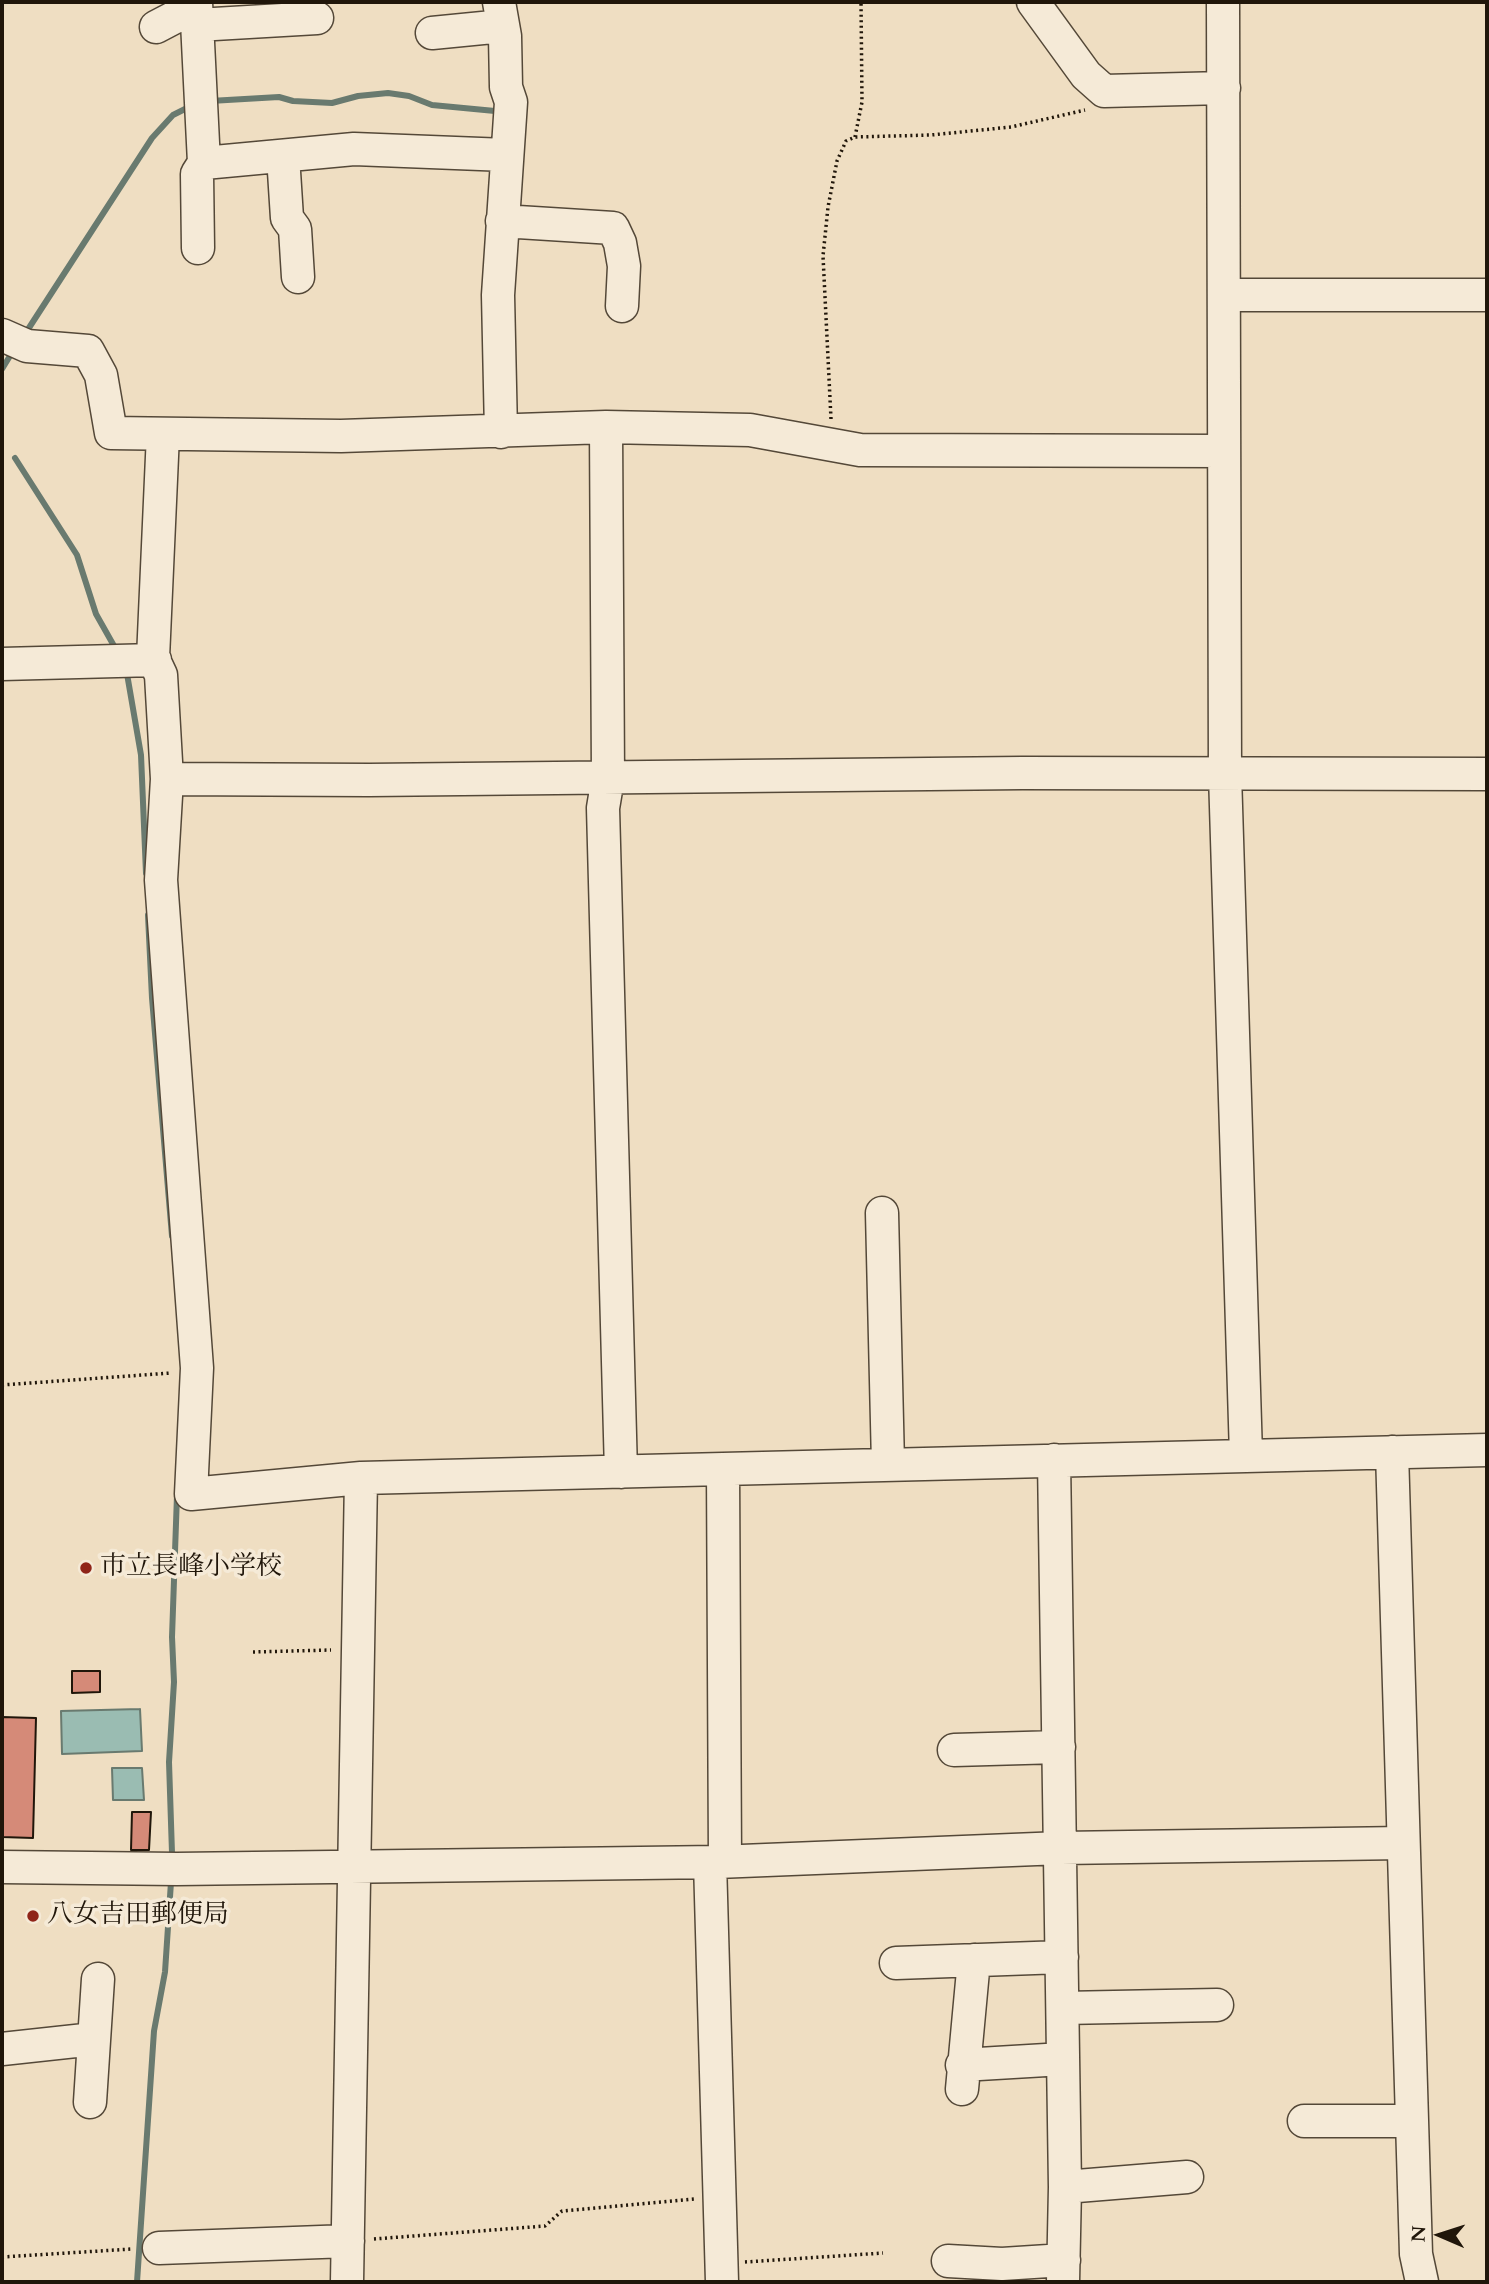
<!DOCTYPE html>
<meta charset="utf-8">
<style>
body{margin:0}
#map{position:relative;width:1489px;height:2284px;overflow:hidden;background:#efdec2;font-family:Cardo,serif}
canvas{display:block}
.frame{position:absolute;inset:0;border:4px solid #20160a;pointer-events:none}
.north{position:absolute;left:1405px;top:2200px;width:70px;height:70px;-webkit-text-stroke:5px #f5ead7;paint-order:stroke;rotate:273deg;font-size:19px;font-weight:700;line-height:28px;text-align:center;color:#20160a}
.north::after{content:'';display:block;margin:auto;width:24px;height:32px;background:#20160a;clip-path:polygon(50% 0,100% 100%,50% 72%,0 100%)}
</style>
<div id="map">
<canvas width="1489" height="2284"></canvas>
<div class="frame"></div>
<div class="north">N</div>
</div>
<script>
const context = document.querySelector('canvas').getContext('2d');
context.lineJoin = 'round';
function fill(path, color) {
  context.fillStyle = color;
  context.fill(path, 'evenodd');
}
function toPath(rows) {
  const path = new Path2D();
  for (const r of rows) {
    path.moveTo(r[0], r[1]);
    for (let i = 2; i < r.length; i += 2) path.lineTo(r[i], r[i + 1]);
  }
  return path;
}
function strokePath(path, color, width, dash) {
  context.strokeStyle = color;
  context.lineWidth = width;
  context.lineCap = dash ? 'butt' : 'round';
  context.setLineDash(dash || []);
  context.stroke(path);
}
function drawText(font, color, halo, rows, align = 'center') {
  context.font = font + ' Cardo,"Noto Serif JP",serif';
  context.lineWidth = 7;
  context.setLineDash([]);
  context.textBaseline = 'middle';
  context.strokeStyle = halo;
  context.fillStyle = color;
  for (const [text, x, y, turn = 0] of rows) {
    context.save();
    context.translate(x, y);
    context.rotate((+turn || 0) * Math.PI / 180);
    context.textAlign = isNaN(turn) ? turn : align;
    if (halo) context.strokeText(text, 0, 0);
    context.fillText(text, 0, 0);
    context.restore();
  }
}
const water = toPath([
 [140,1709,142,1751,62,1754,61,1711,140,1709],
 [112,1768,142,1768,144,1800,113,1800,112,1768]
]);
fill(water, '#9abcb2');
strokePath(water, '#697a6f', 2);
strokePath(toPath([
 [210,101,279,97,293,101,332,103,358,96,388,93,409,96,432,105,495,111],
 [25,334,152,138,173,115,193,105],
 [2,369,13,351],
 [15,458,77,555,96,614,118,653],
 [126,668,141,755,146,873],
 [148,915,152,998,172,1236],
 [172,1853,169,1762,174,1682,172,1637,177,1495],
 [137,2282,154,2031,165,1972,171,1882]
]), '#697a6f', 6);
const building = toPath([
 [72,1671,100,1671,100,1692,72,1693,72,1671],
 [2,1717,36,1718,33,1838,2,1837,2,1717],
 [132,1812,151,1812,149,1850,131,1850,132,1812]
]);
fill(building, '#d58a78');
strokePath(building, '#20160a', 2);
const minor = toPath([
 [196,2,204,163],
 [499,2,505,36,506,87,511,102,498,295,501,432],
 [1033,2,1086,75,1104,91,1224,88],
 [1223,2,1225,774,1246,1455],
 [197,25,317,18],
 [156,27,196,6],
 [432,33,503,26],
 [283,156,287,218,295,229,298,277],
 [502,221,613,228,620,243,624,266,622,306],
 [198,248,197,174,204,163,354,149,506,155],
 [1224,295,1487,295],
 [2,335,27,346,88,351,101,375,111,433,341,436,606,427,750,430,860,450,1224,451],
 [606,427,608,778,603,808,621,1472],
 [163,434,153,658,161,675,167,779,161,880,197,1368,191,1494,361,1478,1487,1450],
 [2,664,155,660],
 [167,779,369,780,1022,773,1487,774],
 [882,1213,888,1464],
 [1392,1452,1416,2254,1422,2282],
 [1054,1460,1065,2187,1063,2282],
 [723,1469,725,1861],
 [954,1750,1059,1747],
 [710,1862,722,2282],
 [2,1867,177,1869,717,1862,1061,1848,1403,1843],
 [896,1963,1062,1957],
 [1063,2008,1217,2005],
 [2,2049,94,2039],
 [962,2065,1063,2059],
 [962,2089,974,1960],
 [90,2102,98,1979],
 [1304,2121,1412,2121],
 [1065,2187,1187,2177],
 [159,2248,348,2241],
 [948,2261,1002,2264,1064,2260],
 [347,2282,361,1478]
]);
strokePath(minor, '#544838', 35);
strokePath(toPath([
 [855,137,862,102,861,2],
 [831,419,823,256,828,207,837,161,846,141,855,137,931,135,1011,127,1085,110],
 [2,1385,171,1373],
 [253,1652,331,1650],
 [374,2239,545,2226,562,2211,695,2199],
 [2,2257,132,2249],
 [745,2262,883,2253]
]), '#20160a', 3.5, [2, 3.5]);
strokePath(minor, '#f5ead7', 32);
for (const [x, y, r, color] of [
 [86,1568,7,"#8f2418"],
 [33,1916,7,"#8f2418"]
]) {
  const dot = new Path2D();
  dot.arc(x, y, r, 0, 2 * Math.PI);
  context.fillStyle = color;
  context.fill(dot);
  strokePath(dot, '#f5ead7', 2.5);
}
drawText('26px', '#20160a', '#f5ead7', [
 ["市立長峰小学校",100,1568],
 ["八女吉田郵便局",47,1916]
], 'left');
</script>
